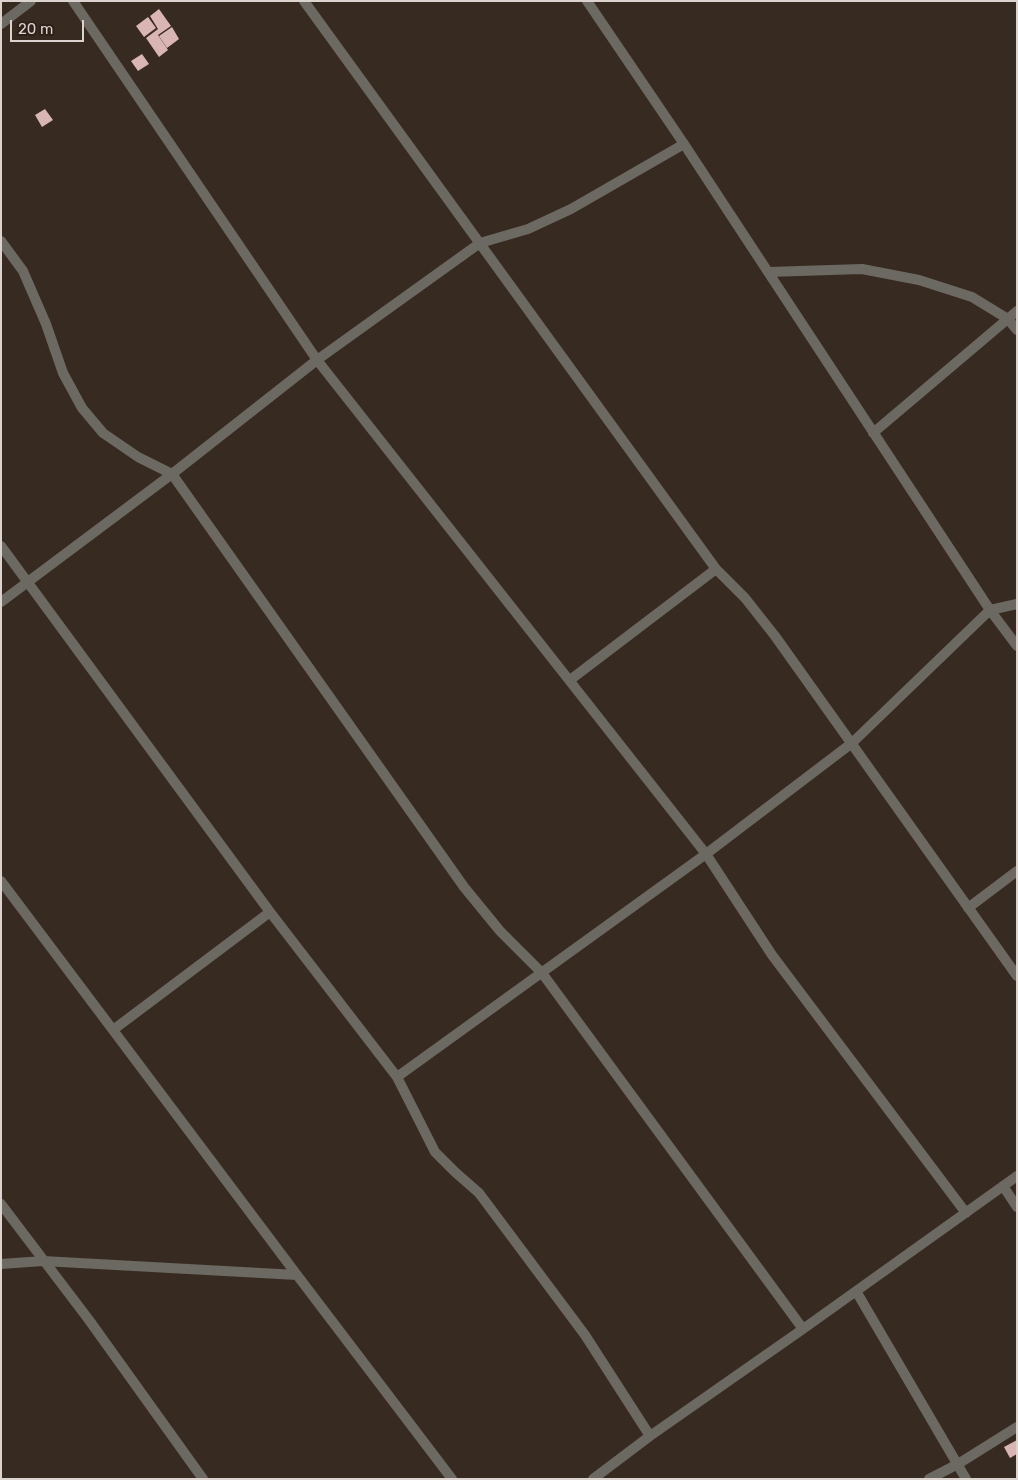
<!DOCTYPE html>
<style>
body{margin:0}
#map{position:relative;width:1018px;height:1480px;overflow:hidden;background:#372a21;font-family:Rubik,sans-serif}
canvas{display:block}
.frame{position:absolute;inset:0;border:2px solid #dcd3ce;pointer-events:none}
.scale{position:absolute;left:10px;top:20px;width:74px;height:22px;box-sizing:border-box;border:2px solid #dcd3ce;border-top:0;padding-left:6px;font-size:15px;line-height:18px;white-space:nowrap;color:#dcd3ce;-webkit-text-stroke:4px #2d2018;paint-order:stroke}
</style>
<div id="map">
<canvas width="1018" height="1480"></canvas>
<div class="frame"></div>
<div class="scale">20 m</div>
</div>
<script>
const context = document.querySelector('canvas').getContext('2d');
context.lineJoin = 'round';
function fill(path, color) {
  context.fillStyle = color;
  context.fill(path, 'evenodd');
}
function toPath(rows) {
  const path = new Path2D();
  for (const r of rows) {
    path.moveTo(r[0], r[1]);
    for (let i = 2; i < r.length; i += 2) path.lineTo(r[i], r[i + 1]);
  }
  return path;
}
function strokePath(path, color, width, dash) {
  context.strokeStyle = color;
  context.lineWidth = width;
  context.lineCap = dash ? 'butt' : 'round';
  context.setLineDash(dash || []);
  context.stroke(path);
}
fill(toPath([
 [159,9,171,26,158,35,168,50,159,57,146,38,158,29,150,16],
 [148,17,156,28,144,37,136,26],
 [172,27,179,39,167,48,159,36],
 [142,54,149,64,138,71,131,61],
 [45,109,53,120,42,127,35,115],
 [1017,1440,1017,1454,1010,1458,1004,1447]
]), '#d9b5b3');
strokePath(toPath([
 [73,1,317,360,706,854,772,955,966,1213],
 [304,1,716,569,745,598,775,636,1017,976],
 [587,1,684,144,990,610,1017,646],
 [1,24,31,1],
 [1,241,23,271,46,324,63,373,82,408,103,433,138,457,172,474,464,887,500,931,542,973,803,1329],
 [768,272,862,269,919,280,972,297,1008,319,1017,330],
 [873,433,1017,311],
 [1,546,270,912,397,1077,435,1152,455,1172,479,1193,585,1335,650,1436],
 [1,602,172,474,317,360,480,243,528,229,571,209,684,144],
 [570,680,716,569],
 [1,881,297,1275,452,1479],
 [968,908,1017,871],
 [113,1030,270,912],
 [397,1077,706,854,852,743,990,610,1017,604],
 [1003,1186,1017,1207],
 [1,1204,89,1320,203,1479],
 [1,1264,43,1261,297,1275],
 [856,1291,966,1479],
 [593,1479,650,1436,803,1329,1017,1176],
 [929,1479,958,1464,1017,1427]
]), '#6b6962', 10);
</script>
